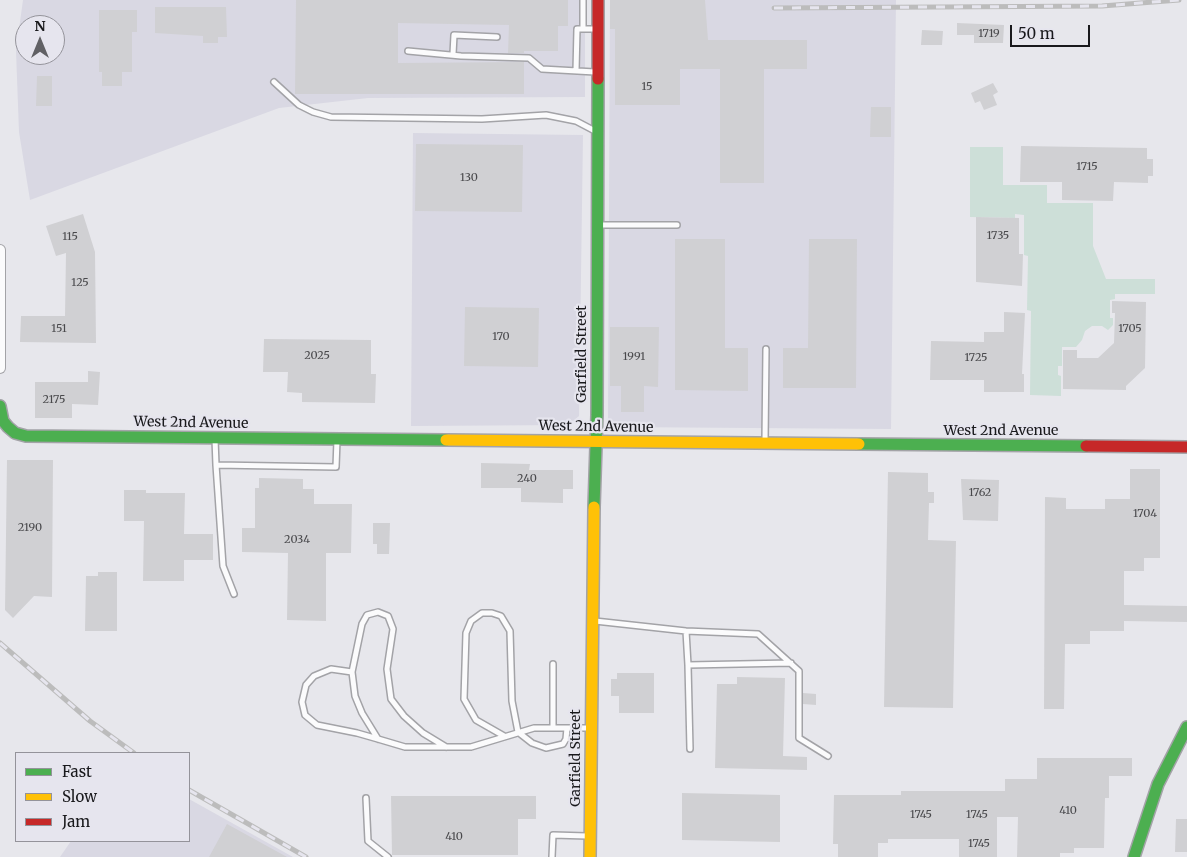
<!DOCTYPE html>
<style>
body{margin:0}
#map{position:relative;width:1187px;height:857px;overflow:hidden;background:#e7e7ec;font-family:Merriweather,serif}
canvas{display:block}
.legend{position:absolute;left:15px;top:752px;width:175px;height:90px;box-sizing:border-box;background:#e6e5ee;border:1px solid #94939a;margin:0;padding:6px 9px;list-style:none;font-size:15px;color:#19191c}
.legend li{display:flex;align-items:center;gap:10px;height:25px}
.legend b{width:25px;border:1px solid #94939a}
.north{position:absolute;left:15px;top:15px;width:50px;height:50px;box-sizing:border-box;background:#e6e5ee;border:1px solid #94939a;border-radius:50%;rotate:0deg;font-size:14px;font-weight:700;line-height:20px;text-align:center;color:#19191c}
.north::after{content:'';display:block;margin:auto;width:18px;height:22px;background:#616165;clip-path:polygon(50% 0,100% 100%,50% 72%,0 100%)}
.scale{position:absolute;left:1010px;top:25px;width:80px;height:22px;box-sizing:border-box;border:2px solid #19191c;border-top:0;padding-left:6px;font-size:15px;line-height:18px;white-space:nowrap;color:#19191c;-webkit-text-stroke:4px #e6e5ee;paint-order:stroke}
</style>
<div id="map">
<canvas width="1187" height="857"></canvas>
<ul class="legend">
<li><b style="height:6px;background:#4caf50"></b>Fast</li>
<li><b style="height:6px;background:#ffc107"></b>Slow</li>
<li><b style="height:6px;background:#c62828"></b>Jam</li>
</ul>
<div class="north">N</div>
<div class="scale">50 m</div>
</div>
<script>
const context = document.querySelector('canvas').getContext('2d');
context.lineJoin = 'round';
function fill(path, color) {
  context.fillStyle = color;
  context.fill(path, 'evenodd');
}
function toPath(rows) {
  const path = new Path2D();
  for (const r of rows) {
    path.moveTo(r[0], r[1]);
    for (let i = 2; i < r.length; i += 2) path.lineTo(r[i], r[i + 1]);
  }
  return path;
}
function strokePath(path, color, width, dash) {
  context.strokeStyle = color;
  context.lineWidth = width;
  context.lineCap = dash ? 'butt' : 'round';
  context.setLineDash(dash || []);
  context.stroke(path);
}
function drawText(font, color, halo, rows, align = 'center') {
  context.font = font + ' Merriweather,serif';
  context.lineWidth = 4.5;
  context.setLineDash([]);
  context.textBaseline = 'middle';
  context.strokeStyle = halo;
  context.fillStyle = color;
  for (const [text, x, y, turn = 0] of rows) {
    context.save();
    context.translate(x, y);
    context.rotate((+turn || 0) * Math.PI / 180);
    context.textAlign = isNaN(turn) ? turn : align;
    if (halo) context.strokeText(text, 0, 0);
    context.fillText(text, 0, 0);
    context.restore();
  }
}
fill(toPath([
 [23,0,585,0,585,97,368,98,279,108,30,200,19,132,16,51],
 [25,25,55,25,55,55,25,55],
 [610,0,896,0,891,429,615,427,610,425,608,421],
 [413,133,583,135,579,416,569,425,411,426],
 [189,799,293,857,60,857,71,841,189,841]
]), '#d9d8e3');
fill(toPath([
 [970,147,1003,147,1003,185,1047,185,1047,203,1093,203,1093,246,1106,279,1155,279,1155,294,1115,294,1115,299,1110,300,1110,318,1113,318,1113,325,1108,330,1102,326,1092,326,1085,331,1082,340,1076,347,1062,347,1062,366,1058,366,1058,375,1061,376,1061,396,1030,395,1031,311,1027,310,1028,256,1024,255,1024,215,1015,214,1015,218,970,217]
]), '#cddfd8');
fill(toPath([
 [296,0,568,0,568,26,558,26,558,51,524,51,524,53,508,53,509,25,398,23,398,63,524,62,524,94,295,94],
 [610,0,705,0,708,40,807,40,807,69,764,69,764,183,720,183,720,69,680,69,680,105,615,105,615,29,610,29],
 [155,7,226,7,227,37,218,37,218,43,203,43,203,36,155,33],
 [99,10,137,10,137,32,132,32,132,72,122,72,122,86,102,86,102,72,99,72],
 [957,23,1004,25,1003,43,974,43,974,35,957,35],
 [922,30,943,31,942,45,921,45],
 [37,76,52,76,52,106,36,106],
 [993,83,998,92,993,95,997,105,984,110,980,101,975,103,971,93],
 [871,107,891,107,891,137,870,137],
 [416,144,523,145,522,212,415,211],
 [1021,146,1147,148,1147,159,1153,159,1153,176,1148,176,1148,183,1114,182,1113,201,1062,200,1062,182,1020,182],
 [83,214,95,252,96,343,20,342,21,316,65,316,66,253,56,256,46,226],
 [976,217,1019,218,1019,254,1023,254,1022,286,976,282],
 [675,239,725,239,725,348,748,348,748,391,675,390],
 [809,239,857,239,856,388,783,388,783,348,808,348],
 [1112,301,1146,302,1145,368,1126,386,1126,390,1063,389,1063,350,1077,350,1077,358,1098,358,1114,343,1115,313,1112,313],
 [465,307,539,308,538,367,464,366],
 [1004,312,1025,313,1022,374,1024,374,1024,392,984,392,984,380,930,380,931,341,984,342,984,332,1004,332],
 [610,327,659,327,658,387,644,386,644,412,621,412,621,386,610,386],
 [264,339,371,340,371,374,376,374,375,403,302,402,302,393,287,392,288,372,263,372],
 [88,371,100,372,98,405,72,404,72,418,35,418,35,382,88,382],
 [7,460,53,460,52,597,34,596,13,618,5,610],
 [481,463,530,464,529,470,573,470,573,489,563,489,563,503,521,502,521,488,481,488],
 [1130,469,1160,469,1160,558,1144,558,1144,571,1124,571,1124,605,1187,606,1187,622,1124,621,1124,631,1090,631,1090,644,1065,644,1064,709,1044,709,1045,497,1066,498,1066,509,1105,509,1105,499,1130,499],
 [888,472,928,473,928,492,934,492,934,503,929,503,928,540,956,541,953,708,884,707],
 [259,478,303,479,303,489,314,489,314,504,352,504,351,553,326,553,326,621,287,620,288,553,242,552,242,528,255,528,255,488,259,488],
 [961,479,999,480,998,521,963,520],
 [124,490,146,490,146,493,185,493,184,534,213,534,213,560,184,560,184,581,143,581,144,521,124,521],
 [373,523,390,523,389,554,377,554,377,544,373,544],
 [98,572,117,572,117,631,85,631,86,576,98,576],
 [617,673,654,673,654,713,619,713,619,696,611,696,611,679,617,679],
 [737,677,785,678,783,756,807,757,807,770,715,768,717,684,737,684],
 [803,693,816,694,816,705,803,704],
 [1037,758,1132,758,1132,776,1109,776,1109,798,1105,798,1104,848,1074,848,1074,853,1060,853,1060,857,1017,857,1018,817,997,817,997,857,959,857,959,839,888,839,888,843,878,843,878,857,838,857,838,844,833,844,834,795,901,795,901,791,1005,791,1005,779,1037,779],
 [682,793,780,795,780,842,682,840],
 [391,796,536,796,536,819,518,819,518,855,392,855],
 [1176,819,1187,819,1187,852,1175,852],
 [227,824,287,857,209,857]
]), '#d0d0d3');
const lane = toPath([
 [583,0,583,28],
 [408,51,461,56,529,58,542,69,595,72],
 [453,54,454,35,497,37],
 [576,71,577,29,596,29],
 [274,82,299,105,313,112,331,117,482,119,546,115,576,121,595,131],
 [600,225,677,225],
 [215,439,216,465,336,467,337,440],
 [765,441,766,349],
 [216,465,223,566,234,594],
 [595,621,686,631,758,634,799,671,799,738,828,756],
 [686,631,688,665,791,663],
 [688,665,690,749],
 [352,672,362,624,367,615,378,612,388,616,393,629,387,669,391,699,404,716,423,733,446,747],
 [553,727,553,664],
 [504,736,476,720,464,699,466,633,471,621,482,613,492,613,501,616,510,631,512,701,518,732,532,743,546,748,563,744,566,739,567,728],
 [378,739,362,713,355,696,352,672,331,669,314,676,306,685,302,702,305,715,317,725,357,733,378,739,405,747,471,747,534,728,591,728],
 [366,798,368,841,388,857],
 [552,857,553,835,587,836]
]);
const street = toPath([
 [0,368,0,250]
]);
const fast = toPath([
 [0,406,3,421,8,427,15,433,26,436,446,440],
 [859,444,1086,446],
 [594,507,597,415,598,79],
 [1134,857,1158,784,1187,727]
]);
const slow = toPath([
 [446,440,859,444],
 [590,857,594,507]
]);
const jam = toPath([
 [598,79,598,0],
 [1086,446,1187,447]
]);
strokePath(lane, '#a3a3a7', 8);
strokePath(street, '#a3a3a7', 12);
strokePath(fast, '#a3a3a7', 14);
strokePath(slow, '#a3a3a7', 14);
strokePath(jam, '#a3a3a7', 14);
strokePath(lane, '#fbfbfc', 5);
strokePath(street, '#fbfbfc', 10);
strokePath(fast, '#4caf50', 11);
strokePath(slow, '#ffc107', 11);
strokePath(jam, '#c62828', 11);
const rail = toPath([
 [774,8,1102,6,1179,0],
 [0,643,90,721,134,753],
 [189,790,306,857]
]);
strokePath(rail, '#bcbcbc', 5);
strokePath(rail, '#e6e5ee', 3, [9]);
drawText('11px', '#49494c', null, [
 ["1719",989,34],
 ["15",647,87],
 ["1715",1087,167],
 ["130",469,178],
 ["1735",998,236],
 ["115",70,237],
 ["125",80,283],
 ["151",59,329],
 ["1705",1130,329],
 ["170",501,337],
 ["2025",317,356],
 ["1991",634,357],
 ["1725",976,358],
 ["2175",54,400],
 ["240",527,479],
 ["1762",980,493],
 ["1704",1145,514],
 ["2190",30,528],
 ["2034",297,540],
 ["410",1068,811],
 ["1745",921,815],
 ["1745",977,815],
 ["410",454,837],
 ["1745",979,844]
]);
drawText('14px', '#19191c', '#e6e5ee', [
 ["Garfield Street",582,354,-90],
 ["West 2nd Avenue",191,423,1],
 ["West 2nd Avenue",596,427,1],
 ["West 2nd Avenue",1001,431],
 ["Garfield Street",576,758,-90]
]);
</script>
